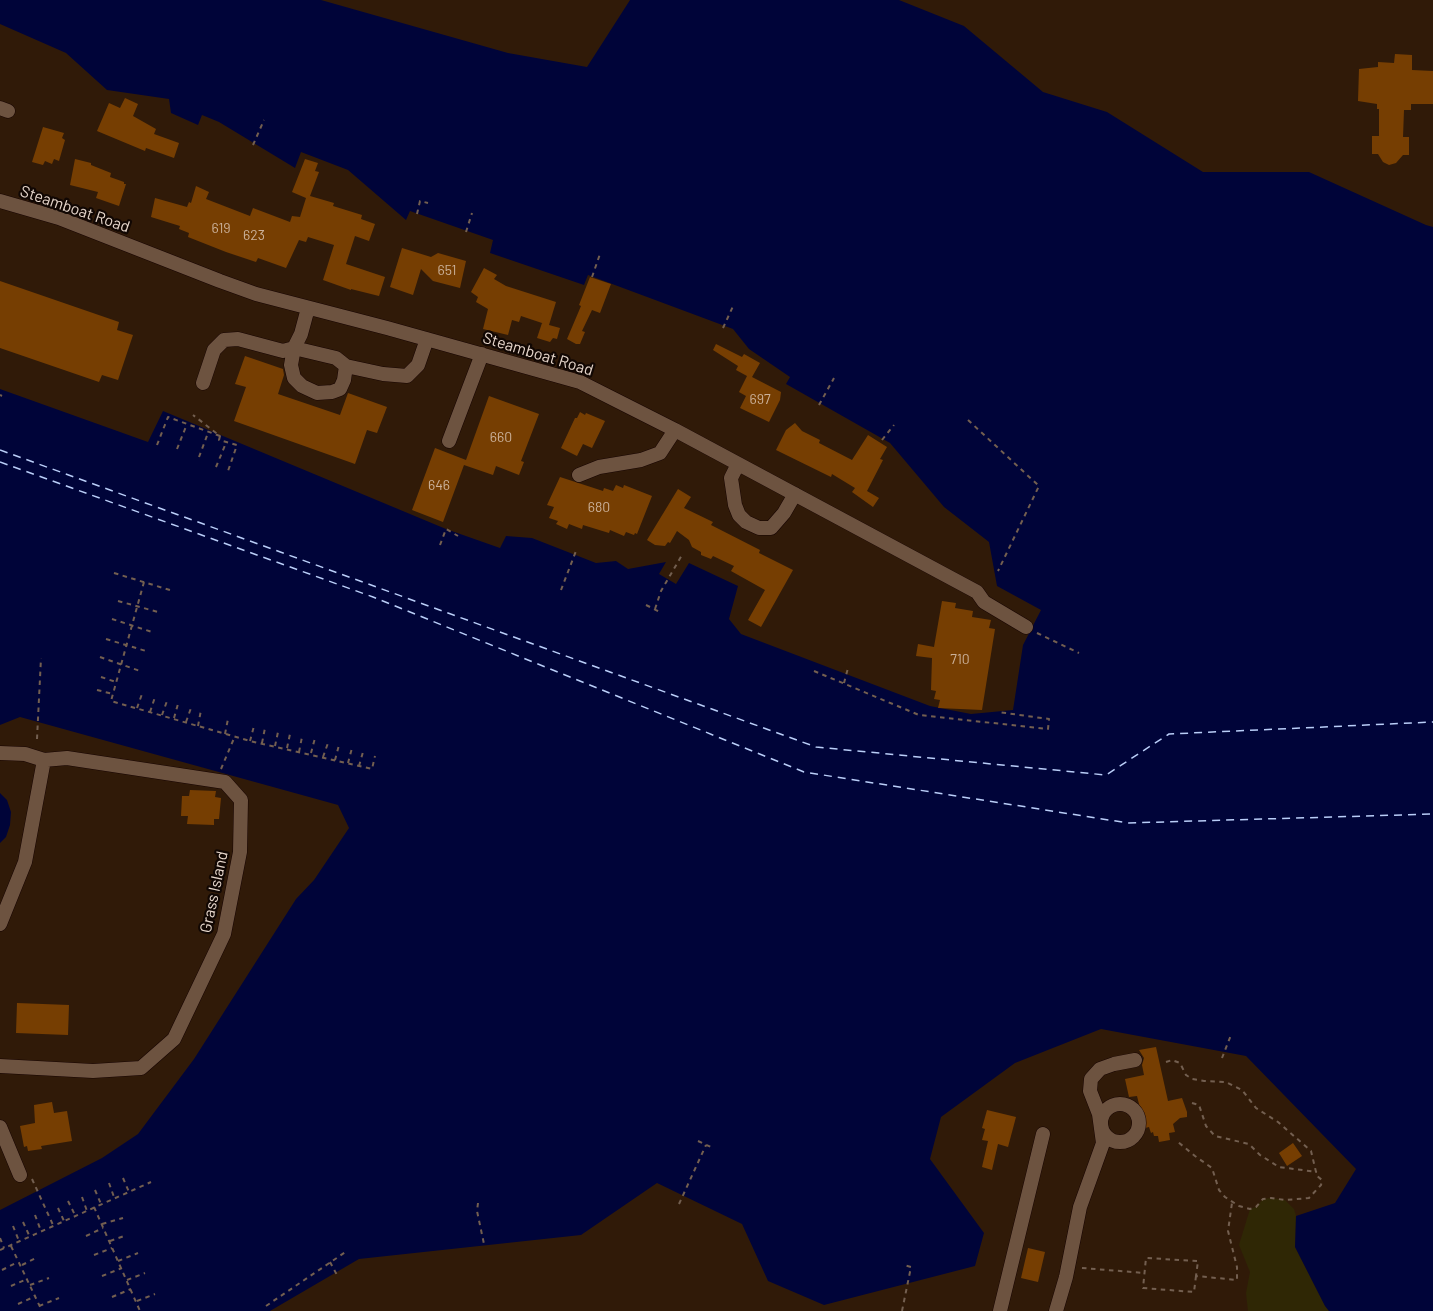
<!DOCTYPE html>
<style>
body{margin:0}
canvas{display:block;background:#301a08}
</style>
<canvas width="1433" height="1311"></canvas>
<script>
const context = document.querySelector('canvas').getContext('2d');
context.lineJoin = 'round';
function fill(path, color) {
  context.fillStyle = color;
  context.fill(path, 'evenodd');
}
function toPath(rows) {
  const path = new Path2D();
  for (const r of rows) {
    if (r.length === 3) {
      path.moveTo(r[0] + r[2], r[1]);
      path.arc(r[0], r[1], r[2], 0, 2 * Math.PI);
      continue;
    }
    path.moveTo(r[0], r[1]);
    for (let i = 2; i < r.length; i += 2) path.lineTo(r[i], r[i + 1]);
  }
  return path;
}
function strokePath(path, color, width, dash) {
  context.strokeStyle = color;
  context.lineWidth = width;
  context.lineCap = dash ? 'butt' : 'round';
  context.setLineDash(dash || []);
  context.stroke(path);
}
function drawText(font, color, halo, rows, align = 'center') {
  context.font = font + ' Barlow,sans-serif';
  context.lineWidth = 4.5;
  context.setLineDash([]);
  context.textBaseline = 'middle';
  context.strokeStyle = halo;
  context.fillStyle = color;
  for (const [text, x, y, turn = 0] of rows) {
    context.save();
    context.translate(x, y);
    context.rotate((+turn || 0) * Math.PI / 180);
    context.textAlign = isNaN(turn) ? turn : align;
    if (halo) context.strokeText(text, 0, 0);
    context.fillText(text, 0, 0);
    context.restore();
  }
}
fill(toPath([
 [1271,1198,1285,1200,1294,1209,1296,1216,1295,1247,1325,1306,1329,1311,1248,1311,1246,1293,1250,1272,1239,1245,1250,1209,1256,1207,1263,1199]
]), '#2f2705');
fill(toPath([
 [0,0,321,0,508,53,587,67,630,0,899,0,964,26,1043,92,1107,112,1203,172,1309,172,1426,225,1433,227,1433,1311,1329,1311,1325,1306,1295,1247,1296,1216,1335,1203,1356,1169,1246,1056,1101,1029,1015,1063,941,1117,930,1159,984,1233,975,1266,824,1305,768,1281,742,1224,657,1183,581,1235,359,1259,270,1311,0,1311,0,1210,102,1158,138,1134,194,1059,296,899,314,880,349,828,338,805,20,717,0,725,0,389,148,442,163,411,446,529,500,548,506,536,532,538,596,563,616,561,628,569,666,562,659,574,676,584,689,563,738,586,729,619,741,634,930,706,971,714,1013,710,1023,645,1041,610,997,586,989,542,944,507,890,443,786,384,790,377,749,349,733,329,588,275,584,285,490,253,493,240,410,211,406,220,348,170,301,152,295,168,219,122,202,115,198,125,171,113,169,99,107,90,66,53,0,24],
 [0,793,7,800,11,812,10,825,6,837,0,843]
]), '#000439');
strokePath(toPath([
 [0,450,816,747,1106,775,1169,734,1433,722],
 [0,462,373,597,804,772,1128,823,1433,814]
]), '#b9cef8', 1.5, [8, 6]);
fill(toPath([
 [1395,54,1412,55,1412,70,1433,71,1433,104,1411,104,1411,110,1404,110,1403,137,1409,137,1409,155,1403,155,1396,163,1389,165,1383,162,1378,154,1372,154,1372,136,1379,136,1379,109,1377,109,1377,104,1358,101,1359,69,1378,67,1378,62,1394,63],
 [125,98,138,104,133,116,156,129,154,134,179,143,174,158,146,148,145,151,97,131,109,103,120,108],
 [43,127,64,133,62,138,65,140,59,161,54,159,52,164,45,161,43,165,32,162],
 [75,159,91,163,91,165,111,173,110,177,124,182,124,184,126,184,119,206,96,198,98,192,70,185],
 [305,159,318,163,315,171,319,172,310,196,334,203,333,206,362,215,361,219,375,224,369,241,355,236,346,264,385,277,379,296,351,289,351,290,323,280,334,245,308,237,306,242,299,240,286,268,258,258,256,262,226,252,188,237,189,233,179,229,180,226,151,217,155,198,187,207,189,202,191,203,196,186,209,192,206,199,250,216,253,208,290,222,292,216,300,217,306,198,292,192],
 [402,248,431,257,438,253,466,261,460,288,433,281,421,269,413,295,390,287],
 [484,268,497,275,494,279,506,286,556,302,549,325,560,328,557,339,553,338,550,342,537,338,542,323,545,324,521,316,519,322,512,320,508,335,483,329,488,309,476,302,478,297,471,292],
 [590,277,611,284,600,313,592,310,582,331,585,332,580,344,576,344,567,339,581,306,579,305],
 [0,281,119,322,117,330,133,335,118,380,102,375,99,382,0,348],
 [716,344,742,357,744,354,760,363,752,377,781,392,780,400,769,422,740,408,746,396,739,392,747,376,736,370,738,366,713,350],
 [245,356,283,369,284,375,278,394,340,415,348,393,387,407,377,433,367,430,355,464,234,421,246,387,235,384],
 [489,396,539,414,521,461,524,462,519,475,496,466,493,475,464,465,443,522,412,510,435,448,466,460],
 [580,412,585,415,586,413,605,421,592,448,583,444,577,456,561,448,575,418,577,418],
 [795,423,802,431,820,440,819,443,852,460,868,435,887,447,880,459,883,460,867,491,879,498,873,507,852,492,855,488,832,474,831,477,776,450,786,430],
 [560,477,603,491,604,488,613,491,616,485,623,488,624,485,652,496,637,534,635,533,634,535,626,532,624,536,610,530,609,533,583,525,582,529,569,524,567,529,556,524,558,521,549,518,554,507,547,505],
 [678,489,691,497,684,508,713,522,711,525,760,550,759,553,793,570,761,627,748,620,765,590,731,571,734,566,713,556,711,559,701,555,701,552,692,547,689,540,677,531,670,543,668,542,665,546,655,545,647,540],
 [942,601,956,603,955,608,973,611,972,617,991,620,989,628,995,629,982,710,938,708,940,700,934,699,936,691,931,690,932,658,916,656,918,644,934,647],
 [190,790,216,791,215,797,221,798,219,819,214,819,214,825,187,824,188,816,181,816,182,796,189,796],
 [17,1003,69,1005,68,1035,16,1033],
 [1156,1047,1168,1101,1182,1098,1187,1112,1187,1117,1180,1118,1173,1124,1175,1132,1169,1133,1170,1140,1159,1142,1158,1136,1154,1136,1153,1132,1151,1133,1149,1127,1145,1128,1137,1096,1129,1097,1125,1079,1144,1075,1142,1065,1144,1058,1139,1050],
 [52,1102,54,1113,67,1111,72,1141,41,1146,42,1149,28,1151,27,1146,24,1147,20,1126,35,1123,34,1105],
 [987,1110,1016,1117,1008,1147,998,1144,992,1170,982,1167,988,1141,982,1140,985,1129,982,1128],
 [1293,1143,1302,1156,1287,1166,1279,1153],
 [1028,1248,1045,1252,1038,1282,1021,1278]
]), '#763e02');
const minor = toPath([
 [0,108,8,111],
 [0,201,59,218,220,281,256,294,387,328,580,382,675,430,977,592,984,602,1026,627],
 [294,348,336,358,346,366,344,380,340,389,332,392,317,393,302,386,294,378,291,365,294,348],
 [346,366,383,374,407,376,418,365,427,339],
 [203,383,214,350,224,340,238,339,283,351,294,348,301,334,308,308],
 [449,441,482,354],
 [738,464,731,478,735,505,739,515,746,522,759,528,771,528,784,513,795,494],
 [579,475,599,467,641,460,660,453,675,430],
 [0,753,25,754,44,760,67,758,225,782,241,800,240,852,224,934,174,1039,141,1068,93,1071,0,1066],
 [0,924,25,862,44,760],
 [1120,1123,19],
 [0,1127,20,1175],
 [1000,1311,1043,1134],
 [1056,1311,1066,1277,1080,1207,1103,1143,1099,1114,1090,1091,1091,1079,1100,1069,1114,1064,1135,1060]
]);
strokePath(minor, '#170400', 15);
strokePath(toPath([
 [253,145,264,120],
 [417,214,420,201,428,203],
 [466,232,472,213],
 [592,277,600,254],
 [723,328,734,304],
 [0,395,2,396],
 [819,405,834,378],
 [968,420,1039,486,998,571],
 [220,436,219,440,237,445,228,471],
 [882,440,894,425],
 [157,445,168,417,220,436,193,415],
 [177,449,187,424],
 [199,457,208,433],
 [216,467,226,443],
 [440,545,446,529,458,536],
 [114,573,173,591],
 [144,582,111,701,250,741,372,769,375,756],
 [561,590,576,551],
 [118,601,158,612],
 [646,605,660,612],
 [655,609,661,591,682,555],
 [112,619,152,632],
 [1037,633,1079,653],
 [106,639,146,651],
 [100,657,140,671],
 [814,671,919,715,1048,729,1049,719,998,712],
 [101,677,116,682],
 [844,683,848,668],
 [97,690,113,694],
 [137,708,142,694],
 [150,712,155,697],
 [162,715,167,701],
 [174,718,178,704],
 [186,722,191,708],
 [198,726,201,710],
 [225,734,228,719],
 [37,739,41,658],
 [250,741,254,726],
 [262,743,265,728],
 [275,746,278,732],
 [287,748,290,734],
 [299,752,302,737],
 [311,753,315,738],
 [323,757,328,743],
 [335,760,339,745],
 [348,763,352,748],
 [359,766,363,752],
 [221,769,235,736],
 [1222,1058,1231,1035],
 [1166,1062,1172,1060,1180,1063,1186,1075,1192,1079,1204,1081,1226,1082,1242,1090,1256,1108,1278,1122,1311,1151,1317,1176,1322,1180,1321,1185,1309,1198,1285,1200,1271,1198,1263,1199,1256,1207,1250,1209,1239,1206,1225,1197,1219,1190,1212,1168,1195,1156,1178,1142],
 [1192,1103,1199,1105,1206,1126,1215,1136,1249,1144,1260,1155,1279,1167,1317,1172],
 [698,1141,713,1148],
 [123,1178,129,1192],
 [32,1179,53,1225],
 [109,1183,114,1197],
 [95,1190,101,1204],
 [82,1197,87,1211],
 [68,1201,75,1215],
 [478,1203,477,1211,484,1244],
 [679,1204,706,1145],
 [94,1207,140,1311],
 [58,1208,64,1221],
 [35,1215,41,1231],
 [23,1222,29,1235],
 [102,1224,123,1218],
 [13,1226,19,1241],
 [86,1236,103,1228],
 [0,1238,4,1248],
 [110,1241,127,1235],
 [11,1246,42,1311],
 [0,1250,151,1182],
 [94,1255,112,1248],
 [118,1261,138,1253],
 [330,1262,337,1275],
 [22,1265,38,1257],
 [1082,1268,1145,1273],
 [2,1270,18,1262],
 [102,1276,122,1268],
 [1196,1276,1194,1292,1143,1288,1146,1258,1198,1261,1196,1276,1237,1280,1237,1267,1228,1231,1232,1203],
 [127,1280,145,1273],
 [30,1285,49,1278],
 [11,1286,27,1279],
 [112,1297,131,1289],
 [137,1301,155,1294],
 [18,1304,36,1296],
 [39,1306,59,1298],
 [266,1306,347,1251],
 [902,1311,911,1267,904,1265]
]), '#735f50', 2, [4.5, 4.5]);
strokePath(minor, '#6d5340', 14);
drawText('14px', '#cbb19a', null, [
 ["619",221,228],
 ["623",254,235],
 ["651",447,270],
 ["697",760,399],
 ["660",501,437],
 ["646",439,485],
 ["680",599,507],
 ["710",960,659]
]);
drawText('16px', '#e7d7cc', '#110703', [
 ["Steamboat Road",75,209,19],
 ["Steamboat Road",538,354,17],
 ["Grass Island",214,892,-78]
]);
</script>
